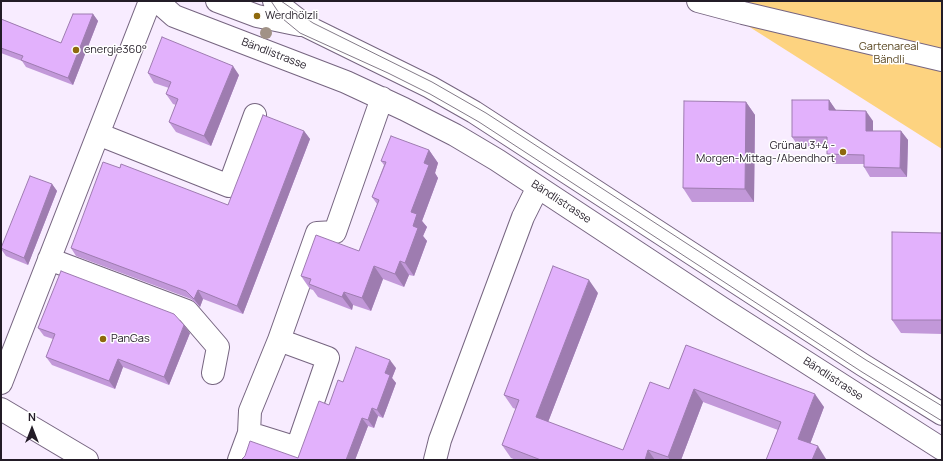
<!DOCTYPE html>
<meta charset="utf-8">
<style>
body{margin:0}
#map{position:relative;width:943px;height:461px;overflow:hidden;background:#f8ecff;font-family:Manrope,sans-serif}
canvas{display:block}
.frame{position:absolute;inset:0;border:2px solid #231c27;pointer-events:none}
.north{position:absolute;left:12px;top:409px;width:40px;height:40px;-webkit-text-stroke:3px #fff;paint-order:stroke;rotate:0deg;font-size:11px;font-weight:700;line-height:16px;text-align:center;color:#231c27}
.north::after{content:'';display:block;margin:auto;width:14px;height:18px;background:#231c27;clip-path:polygon(50% 0,100% 100%,50% 72%,0 100%)}
</style>
<div id="map">
<canvas width="943" height="461"></canvas>
<div class="frame"></div>
<div class="north">N</div>
</div>
<script>
const context = document.querySelector('canvas').getContext('2d');
context.lineJoin = 'round';
function fill(path, color) {
  context.fillStyle = color;
  context.fill(path, 'evenodd');
}
function toPath(rows) {
  const path = new Path2D();
  for (const r of rows) {
    path.moveTo(r[0], r[1]);
    for (let i = 2; i < r.length; i += 2) path.lineTo(r[i], r[i + 1]);
  }
  return path;
}
function strokePath(path, color, width, dash) {
  context.strokeStyle = color;
  context.lineWidth = width;
  context.lineCap = dash ? 'butt' : 'round';
  context.setLineDash(dash || []);
  context.stroke(path);
}
function drawText(font, color, halo, rows, align = 'center') {
  context.font = font + ' Manrope,sans-serif';
  context.lineWidth = 3;
  context.setLineDash([]);
  context.textBaseline = 'middle';
  context.strokeStyle = halo;
  context.fillStyle = color;
  for (const [text, x, y, turn = 0] of rows) {
    context.save();
    context.translate(x, y);
    context.rotate((+turn || 0) * Math.PI / 180);
    context.textAlign = isNaN(turn) ? turn : align;
    if (halo) context.strokeText(text, 0, 0);
    context.fillText(text, 0, 0);
    context.restore();
  }
}
fill(toPath([
 [684,1,942,1,942,149,737,19]
]), '#fdd380');
const minor = toPath([
 [157,1,174,16,346,82,404,109,455,135,497,160,723,309,942,449],
 [217,1,257,16,300,25],
 [274,1,306,26,430,87,474,112,863,365,942,414],
 [698,1,743,13,942,60],
 [98,134,229,186,255,115],
 [49,259,187,311,218,347,213,373],
 [279,340,317,233,335,232,382,98],
 [1,383,150,1],
 [239,460,249,433,250,411,279,340,328,358,297,448,249,433],
 [435,460,440,440,523,217,538,187]
]);
const major = toPath([
 [1,409,87,460]
]);
strokePath(minor, '#766580', 24);
strokePath(major, '#766580', 24);
strokePath(minor, '#fff', 22);
strokePath(major, '#fff', 22);
strokePath(toPath([
 [271,1,283,19,300,33,388,73,430,94,479,122,862,372,942,421],
 [281,1,313,23,432,82,486,113,866,360,942,406]
]), '#837a88', 1);
context.fillStyle = '#a19286';
for (const [x, y] of [
 [266,33]
]) {
  context.beginPath();
  context.arc(x, y, 6, 0, 2 * Math.PI);
  context.fill();
}
fill(toPath([
 [93,14,98,21,73,85,26,67,22,61,1,53,1,19,61,43],
 [148,73,239,75,211,146,176,132,169,122,176,105,173,104,166,94,169,88,154,83],
 [829,100,836,111,873,121,873,131,901,131,908,140,907,177,870,177,864,167,864,164,833,164,827,154,827,147,799,147,792,137],
 [746,102,755,115,754,202,692,202,683,188],
 [304,131,310,139,243,314,203,299,200,307,191,299,76,256,71,248,120,168,228,205],
 [429,150,438,163,435,173,438,178,422,221,427,227,423,236,427,241,414,276,409,275,404,287,383,279,371,311,353,305,352,310,318,297,313,290,310,289,301,276,359,251,377,204,372,197,384,165,381,161],
 [52,184,57,191,28,265,6,256,1,249],
 [942,233,942,334,901,333,892,320],
 [598,293,548,422,623,450,669,389,686,345,824,407,810,444,826,459,826,460,766,460,778,430,703,402,681,460,516,460,511,458,502,445,516,409,513,408,504,395],
 [38,328,190,333,169,385,123,367,115,389,52,365,46,357,53,339,44,336],
 [396,368,392,378,396,383,383,418,378,416,374,428,368,426,355,460,241,460,298,458,343,382]
]), '#c298d9');
fill(toPath([
 [93,14,98,21,73,85,68,78],
 [233,66,239,75,211,146,204,136],
 [829,100,836,110,835,120,829,110],
 [746,102,755,115,754,202,745,189],
 [866,111,873,121,873,140,866,131],
 [304,131,310,139,243,314,237,306],
 [901,131,908,140,907,177,900,168],
 [429,150,438,163,435,173,438,178,422,221,427,227,423,236,427,241,414,276,405,263,411,212,424,163],
 [52,184,57,191,28,265,24,258],
 [400,261,409,275,404,287,395,274],
 [374,266,383,279,371,311,362,298],
 [589,280,598,293,545,430,536,417],
 [198,290,203,299,200,307,194,299],
 [344,292,353,305,352,310,342,297],
 [184,325,190,333,169,385,164,377],
 [118,359,123,367,115,389,109,381],
 [390,360,396,368,392,378,396,383,383,418,377,410,385,373],
 [694,389,703,402,681,460,670,460,668,457],
 [815,394,824,407,807,452,798,439],
 [372,408,378,416,374,428,368,420],
 [362,418,368,426,355,460,346,460],
 [818,446,826,459,826,460,812,460],
 [648,450,655,460,645,460]
]), '#9e7cb0');
const building = toPath([
 [73,14,93,14,68,78,21,60,23,56,1,48,1,19,61,43,73,14],
 [162,37,233,66,204,136,169,122,178,99,166,94,171,82,148,73,162,37],
 [792,100,829,100,829,110,866,111,866,131,901,131,900,168,864,167,864,155,827,154,827,137,792,137,792,100],
 [684,101,746,102,745,189,683,188,684,101],
 [263,115,304,131,237,306,198,290,194,299,186,291,71,248,103,162,120,168,121,164,228,205,263,115],
 [391,136,429,150,424,163,429,165,411,212,417,214,413,226,418,228,405,263,400,261,395,274,374,266,362,298,344,292,342,297,309,284,311,279,301,276,316,235,359,251,379,200,372,197,386,162,381,161,391,136],
 [30,176,52,184,24,258,1,248,30,176],
 [892,232,942,233,942,320,892,320,892,232],
 [553,266,589,280,536,417,623,450,650,382,669,389,686,345,815,394,798,439,818,446,812,460,766,460,781,422,694,389,668,457,648,450,645,460,541,460,502,445,519,400,504,395,553,266],
 [61,271,174,314,184,325,164,377,118,359,109,381,46,357,55,334,38,328,61,271],
 [356,347,390,360,385,373,390,375,377,410,372,408,368,420,362,418,346,460,241,460,245,456,250,441,298,458,319,401,329,405,338,380,343,382,356,347]
]);
fill(building, '#e2b1fc');
strokePath(building, '#9e7cb0', 1);
for (const [x, y, r, color] of [
 [257,16,4,"#8e690d"],
 [76,50,4,"#8e690d"],
 [843,152,4,"#8e690d"],
 [103,339,4,"#8e690d"]
]) {
  const dot = new Path2D();
  dot.arc(x, y, r, 0, 2 * Math.PI);
  context.fillStyle = color;
  context.fill(dot);
  strokePath(dot, '#fff', 1.5);
}
drawText('11px', '#231c27', '#fff', [
 ["Werdhölzli",265,16],
 ["energie360°",84,50],
 ["Grünau 3+4 -",835,146,"right"],
 ["Morgen-Mittag-/Abendhort",835,159,"right"],
 ["PanGas",111,339]
], 'left');
drawText('11px', '#5a4823', '#fff', [
 ["Gartenareal",889,47],
 ["Bändli",889,60]
]);
drawText('11px', '#231c27', '#fff', [
 ["Bändlistrasse",274,54,21],
 ["Bändlistrasse",561,202,33],
 ["Bändlistrasse",833,379,33]
]);
</script>
